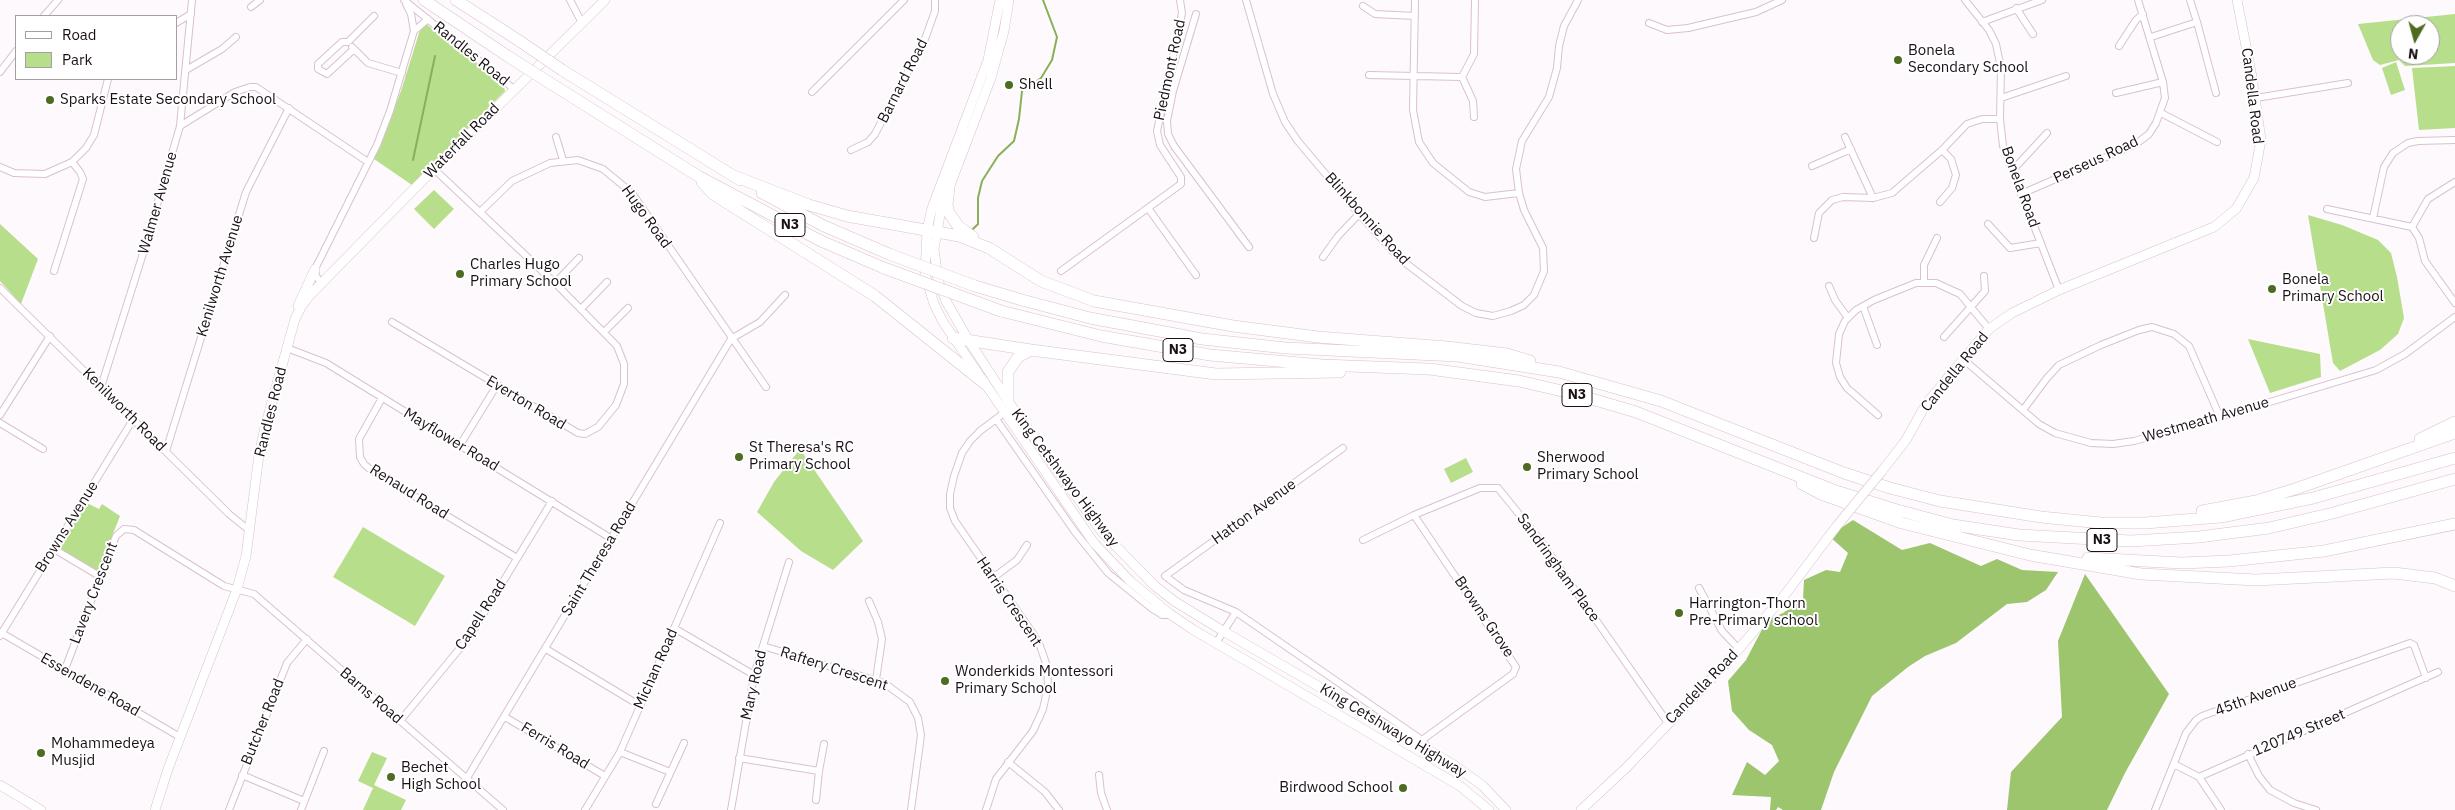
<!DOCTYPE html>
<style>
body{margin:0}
#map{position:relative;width:2455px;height:810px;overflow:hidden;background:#fef9fc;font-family:"IBM Plex Sans",sans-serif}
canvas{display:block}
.legend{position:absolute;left:15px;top:15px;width:162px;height:65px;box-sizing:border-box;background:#fff;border:1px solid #a39fa2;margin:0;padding:6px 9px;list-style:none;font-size:15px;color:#1a1016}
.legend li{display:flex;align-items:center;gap:10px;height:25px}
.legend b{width:25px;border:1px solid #a39fa2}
.north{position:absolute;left:2390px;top:15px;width:50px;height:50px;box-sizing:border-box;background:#fff;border:1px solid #a39fa2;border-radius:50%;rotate:187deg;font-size:14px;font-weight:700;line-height:20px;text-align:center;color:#1a1016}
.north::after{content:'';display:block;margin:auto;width:18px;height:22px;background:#4d6c22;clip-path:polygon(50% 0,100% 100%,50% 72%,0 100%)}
</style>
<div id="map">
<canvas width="2455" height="810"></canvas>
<ul class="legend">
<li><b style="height:6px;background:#fff"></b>Road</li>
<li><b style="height:14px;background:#b7de8b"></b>Park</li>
</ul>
<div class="north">N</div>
</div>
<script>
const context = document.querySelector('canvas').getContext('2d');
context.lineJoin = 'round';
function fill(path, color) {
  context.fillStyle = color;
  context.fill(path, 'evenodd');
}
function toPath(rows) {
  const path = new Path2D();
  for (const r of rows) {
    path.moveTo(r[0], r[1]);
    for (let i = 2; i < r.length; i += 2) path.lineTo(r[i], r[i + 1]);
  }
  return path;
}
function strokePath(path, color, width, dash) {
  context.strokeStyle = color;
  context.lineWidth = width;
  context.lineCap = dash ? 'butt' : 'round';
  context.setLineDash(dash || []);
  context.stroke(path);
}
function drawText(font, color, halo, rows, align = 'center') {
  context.font = font + ' "IBM Plex Sans",sans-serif';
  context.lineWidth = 4;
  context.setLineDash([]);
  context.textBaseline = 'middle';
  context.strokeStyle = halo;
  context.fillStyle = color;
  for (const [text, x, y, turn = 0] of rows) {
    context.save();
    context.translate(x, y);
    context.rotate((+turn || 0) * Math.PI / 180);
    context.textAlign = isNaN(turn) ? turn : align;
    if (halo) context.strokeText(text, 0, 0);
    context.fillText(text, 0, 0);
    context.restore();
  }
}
fill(toPath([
 [2455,14,2455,63,2405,66,2399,60,2380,65,2373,60,2358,24],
 [2400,25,2430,25,2430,55,2400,55],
 [426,24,503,83,505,91,412,185,374,159,401,91,420,30],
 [2396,62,2405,90,2391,95,2382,68],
 [2455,66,2455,128,2419,130,2412,68],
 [434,190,454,209,434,229,414,209],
 [2308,215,2342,225,2378,240,2391,253,2397,277,2404,318,2398,334,2380,350,2340,371,2333,363],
 [0,224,38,259,21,304,0,281],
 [2248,339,2320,354,2321,377,2270,393],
 [800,449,863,541,833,570,801,551,757,512,774,482],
 [1466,458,1473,472,1451,483,1444,469],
 [87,503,99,509,102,504,120,516,98,572,59,548],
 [363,527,445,576,415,626,333,577],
 [372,752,387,758,374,785,406,800,401,810,363,810,373,788,358,781]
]), '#b7de8b');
fill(toPath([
 [1853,520,1902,550,1930,543,1981,566,1997,559,2022,570,2058,572,2046,590,2027,602,2007,604,1956,643,1925,656,1908,667,1872,696,1834,772,1821,810,1783,810,1778,807,1776,810,1770,810,1771,797,1732,795,1747,762,1765,775,1779,761,1772,745,1749,730,1732,711,1728,681,1746,660,1767,620,1783,613,1803,600,1804,580,1826,570,1840,572,1848,553,1829,536],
 [2085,574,2169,694,2125,773,2107,810,2007,810,2011,772,2062,717,2058,641]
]), '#9cc56d');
strokePath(toPath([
 [413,160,435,56],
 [972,230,978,224,978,198,982,181,998,156,1014,141,1019,119,1022,91,1041,78,1052,60,1057,37,1043,0]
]), '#87b058', 2);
const street = toPath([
 [404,0,514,89],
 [570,0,582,23],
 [1246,0,1273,94,1285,122,1297,140,1359,214,1399,258,1462,306,1476,313,1493,316,1511,311,1524,305,1534,295,1544,271,1543,248,1524,210,1519,193,1516,169,1522,141,1549,97,1557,68,1559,46,1564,26,1578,0],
 [1415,0,1413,110,1419,142,1433,163,1469,192,1485,197,1519,193],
 [1965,0,1989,30,1996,44,2001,68,2000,119,2003,146,2059,290],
 [2190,0,2197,22],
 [406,4,411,14,414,31],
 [1363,6,1375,14,1415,16],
 [251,7,260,0],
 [2016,8,2033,34],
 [1196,14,1173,91,1167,121,1168,134,1174,146,1249,247],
 [44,16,58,0],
 [1982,22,2042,0],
 [176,23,191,14],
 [1649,23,1667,30,1688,28,1756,12,1782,0],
 [2151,37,2197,22,2216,93],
 [2119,46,2136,20,2143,14],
 [352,47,368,63,402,73],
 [354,49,327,74,318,69,318,64,342,42,348,42,374,16],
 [186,70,222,49,236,37],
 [0,72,16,51],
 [1369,75,1462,77,1474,54,1475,0],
 [1462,77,1473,101,1474,117],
 [812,92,904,0],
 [2116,93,2163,82],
 [2001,98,2066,76],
 [2256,98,2348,83],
 [2161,113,2217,142],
 [180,126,235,92,250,87,256,87,368,162],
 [556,137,563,160],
 [1845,137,1873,198],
 [851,150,868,142,875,134,925,39,935,11,935,0],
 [1812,166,1851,149],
 [0,167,14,173,45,174,72,162,86,148,94,135,108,79],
 [2012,171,2047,133],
 [2455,182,2428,199,2412,227,2419,238,2425,261,2455,303],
 [2021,194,2136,144,2149,134,2156,123,2165,98,2163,82,2138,0],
 [1940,202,1952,188,1956,175,1951,159,1942,150],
 [1148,208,1196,275],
 [2327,209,2412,227],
 [480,212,512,181,550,163,578,160,603,169,632,193,766,387],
 [2373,218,2384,167,2393,153,2408,143,2418,141,2455,140],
 [1988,224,2010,248,2041,243],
 [1814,238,1819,213,1832,200,1843,197,1873,198,1892,193,1942,150,1967,124,1982,119,2000,119],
 [1323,257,1338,236,1359,214],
 [54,271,83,179,80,172,72,162],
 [1061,271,1181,184,1181,177,1160,145,1157,131,1182,13,1180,0],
 [1924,282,1924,265,1937,238],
 [555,283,579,258],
 [322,284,316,276,315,269,377,145,390,111,414,31,428,19],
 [1829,286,1835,300,1848,318],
 [0,288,229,514,250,531],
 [1863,306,1877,345],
 [581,309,607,282],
 [392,322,578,433,585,434,598,427,616,405,624,384,624,364,617,346,557,285,434,169],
 [604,332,628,308],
 [1944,337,1985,291,1984,276],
 [287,348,326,363,612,539],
 [1964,360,2039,424,2055,433,2091,443,2113,444,2134,441,2220,417,2376,370,2405,354,2455,317],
 [101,387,141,260,180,126,192,0],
 [382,398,359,439,360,457,364,464,371,470,517,558],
 [2023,410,2047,378,2059,365,2101,345,2139,330,2152,327,2174,334,2189,346,2220,417],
 [0,415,50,336],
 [1878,415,1847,388,1840,377,1836,363,1839,334,1845,321,1856,310,1874,300,1916,283,1936,283,1960,294,1989,329],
 [996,419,1075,532,1108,573,1151,608,1162,615,1172,615],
 [0,423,43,449],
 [460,445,497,385],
 [1343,448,1165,576,1184,590,1236,612,1422,740,1428,748],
 [166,451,246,192,289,108],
 [1414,515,1516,667,1513,674,1422,740],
 [1363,540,1414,515,1480,488,1498,488,1540,540,1668,723],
 [54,549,101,577],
 [994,577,1017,560,1027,545],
 [1699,588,1722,631,1739,649],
 [869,601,878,622,882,639,876,680],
 [674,628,754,675],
 [0,632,180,737],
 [0,636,134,418],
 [1216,643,1236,612],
 [763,646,884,683,910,702,918,718,921,735,911,810],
 [546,649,639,705],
 [65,669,116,536,124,529,134,530,224,586,254,594,503,810],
 [505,717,605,776],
 [400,721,470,636,552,501],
 [620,752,670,772],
 [2248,754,2259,776,2270,790,2294,803,2316,810],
 [739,758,819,771,816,800],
 [1008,762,1045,792,1059,810],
 [2174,764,2199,777,2438,672],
 [819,771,824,744],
 [242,775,304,801],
 [1099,775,1101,793,1107,810],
 [2199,777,2221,810],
 [467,778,731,339,760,322,785,295],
 [656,804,684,743],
 [229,810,287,663,307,639],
 [301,810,324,751],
 [585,810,620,752,720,523],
 [731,810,754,675,789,562],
 [986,810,996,779,1033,731,1043,709,1048,686,1047,666,1040,646,1034,635,955,521,950,508,950,494,954,476,962,453,970,441,980,431,1012,407],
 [2155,810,2186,733,2196,720,2202,716,2410,643,2414,645,2426,678]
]);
const secondary = toPath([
 [1000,0,988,60,932,208,927,230,925,274,934,304,943,322,1094,543,1130,581,1170,614,1192,629,1460,786,1489,810],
 [1009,0,1004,31,991,78,941,209,934,249,938,280,946,301,969,341,1012,407,1102,532,1155,586,1174,601,1223,631,1454,765,1483,786,1506,810],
 [298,306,315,269],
 [1882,471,1906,440,1926,404,1989,329,2012,313,2059,290,2214,227,2236,209,2254,178,2261,140,2252,77,2237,0],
 [0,785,41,810],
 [155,810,168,769,237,589,246,556,259,455,265,427,295,319,301,307,310,295,417,186,605,0],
 [1581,810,1627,767,1732,657,1787,592,1836,527]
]);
const highway = toPath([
 [424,0,509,57],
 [456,0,521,42],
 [562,70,740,180],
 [550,83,698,176,821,241,884,268],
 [734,176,809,205,847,216,959,236,989,248,1041,281,1094,301,1233,326,1318,337,1447,347,1507,354,1530,361],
 [702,182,713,194,875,296,984,383],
 [949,187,947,206,949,213,958,226,973,237],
 [762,193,824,226,889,254],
 [1022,300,1090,318,1202,339,1286,348,1458,356,1559,372,1661,401,1844,473,1890,488,1940,501,2041,517,2101,523,2145,523,2221,517,2313,498,2455,458],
 [1001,311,1101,336,1210,355,1322,365,1429,369,1519,381,1575,394,1636,412,1836,491,1897,510,1953,525,2019,535,2131,541,2199,537,2269,528,2333,513,2455,479],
 [953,338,1031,350,1216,374,1340,372],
 [1008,400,1008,372,1018,357,1031,350],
 [2420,439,2455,422],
 [1802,484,1821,494,1902,523,2030,555,2141,574,2256,580,2394,573,2435,578,2455,586],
 [2202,511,2256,501,2298,488,2455,433],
 [2088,558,2182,563,2229,561,2324,551,2455,524]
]);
strokePath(street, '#dbc0d0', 8);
strokePath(secondary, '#dbc0d0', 10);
strokePath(highway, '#dbc0d0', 12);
strokePath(street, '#fff', 6);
strokePath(secondary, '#fff', 9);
strokePath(highway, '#fff', 11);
const secondaryBridge = toPath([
 [1836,527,1882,471]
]);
const highwayBridge = toPath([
 [521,42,562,70],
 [509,57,550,83],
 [889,254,975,286,1022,300],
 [884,268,1001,311]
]);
strokePath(secondaryBridge, '#dbc0d0', 10, []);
strokePath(highwayBridge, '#dbc0d0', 12, []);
strokePath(secondaryBridge, '#fff', 9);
strokePath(highwayBridge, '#fff', 11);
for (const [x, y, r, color] of [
 [1898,60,5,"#4d6c22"],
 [1009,85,5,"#4d6c22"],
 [50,100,5,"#4d6c22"],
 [460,274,5,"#4d6c22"],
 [2272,289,5,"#4d6c22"],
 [739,457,5,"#4d6c22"],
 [1527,467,5,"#4d6c22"],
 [1679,613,5,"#4d6c22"],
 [945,681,5,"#4d6c22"],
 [41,753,5,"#4d6c22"],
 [391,777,5,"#4d6c22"],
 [1403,788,5,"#4d6c22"]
]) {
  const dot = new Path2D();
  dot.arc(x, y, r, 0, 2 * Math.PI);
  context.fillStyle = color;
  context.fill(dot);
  strokePath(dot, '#fff', 2);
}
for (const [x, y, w] of [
 [790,225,30],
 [1178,350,30],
 [1577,395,30],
 [2102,540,30]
]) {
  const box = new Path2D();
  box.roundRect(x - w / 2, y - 11.5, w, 23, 4);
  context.fillStyle = '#fff';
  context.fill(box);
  strokePath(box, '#1a1016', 1);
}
drawText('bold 14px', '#1a1016', null, [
 ["N3",790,225],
 ["N3",1178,350],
 ["N3",1577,395],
 ["N3",2102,540]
]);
drawText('15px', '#1a1016', '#fff', [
 ["Bonela",1908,51],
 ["Secondary School",1908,68],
 ["Shell",1019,85],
 ["Sparks Estate Secondary School",60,100],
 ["Charles Hugo",470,265],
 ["Primary School",470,282],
 ["Bonela",2282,280],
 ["Primary School",2282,297],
 ["St Theresa's RC",749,448],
 ["Primary School",749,465],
 ["Sherwood",1537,458],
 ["Primary School",1537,475],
 ["Harrington-Thorn",1689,604],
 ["Pre-Primary school",1689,621],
 ["Wonderkids Montessori",955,672],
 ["Primary School",955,689],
 ["Mohammedeya",51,744],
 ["Musjid",51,761],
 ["Bechet",401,768],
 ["High School",401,785],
 ["Birdwood School",1393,788,"right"]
], 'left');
drawText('15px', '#1a1016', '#fff', [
 ["Randles Road",471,54,39],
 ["Piedmont Road",1170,70,-78],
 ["Barnard Road",903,81,-63],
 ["Candella Road",2252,96,83],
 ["Waterfall Road",462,141,-45],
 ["Perseus Road",2096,160,-25],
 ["Bonela Road",2020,187,70],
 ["Walmer Avenue",158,203,-74],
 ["Hugo Road",646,217,54],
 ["Blinkbonnie Road",1367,219,48],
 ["Kenilworth Avenue",220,276,-73],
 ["Candella Road",1955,372,-51],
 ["Everton Road",526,403,31],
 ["Kenilworth Road",124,410,45],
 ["Randles Road",271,412,-76],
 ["Westmeath Avenue",2206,420,-16],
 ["Mayflower Road",451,440,31],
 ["King Cetshwayo Highway",1065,478,53],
 ["Renaud Road",409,492,32],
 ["Hatton Avenue",1254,512,-36],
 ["Browns Avenue",67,527,-58],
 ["Saint Theresa Road",599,559,-59],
 ["Sandringham Place",1558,568,54],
 ["Lavery Crescent",94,593,-69],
 ["Harris Crescent",1009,602,56],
 ["Capell Road",481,615,-57],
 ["Browns Grove",1484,617,56],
 ["Michan Road",656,669,-66],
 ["Raftery Crescent",834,669,18],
 ["Essendene Road",90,685,30],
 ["Mary Road",754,685,-77],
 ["Candella Road",1702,687,-46],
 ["Barns Road",371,696,41],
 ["45th Avenue",2256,697,-20],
 ["Butcher Road",263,722,-68],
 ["King Cetshwayo Highway",1393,731,31],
 ["120749 Street",2299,733,-23],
 ["Ferris Road",555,746,31]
]);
</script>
